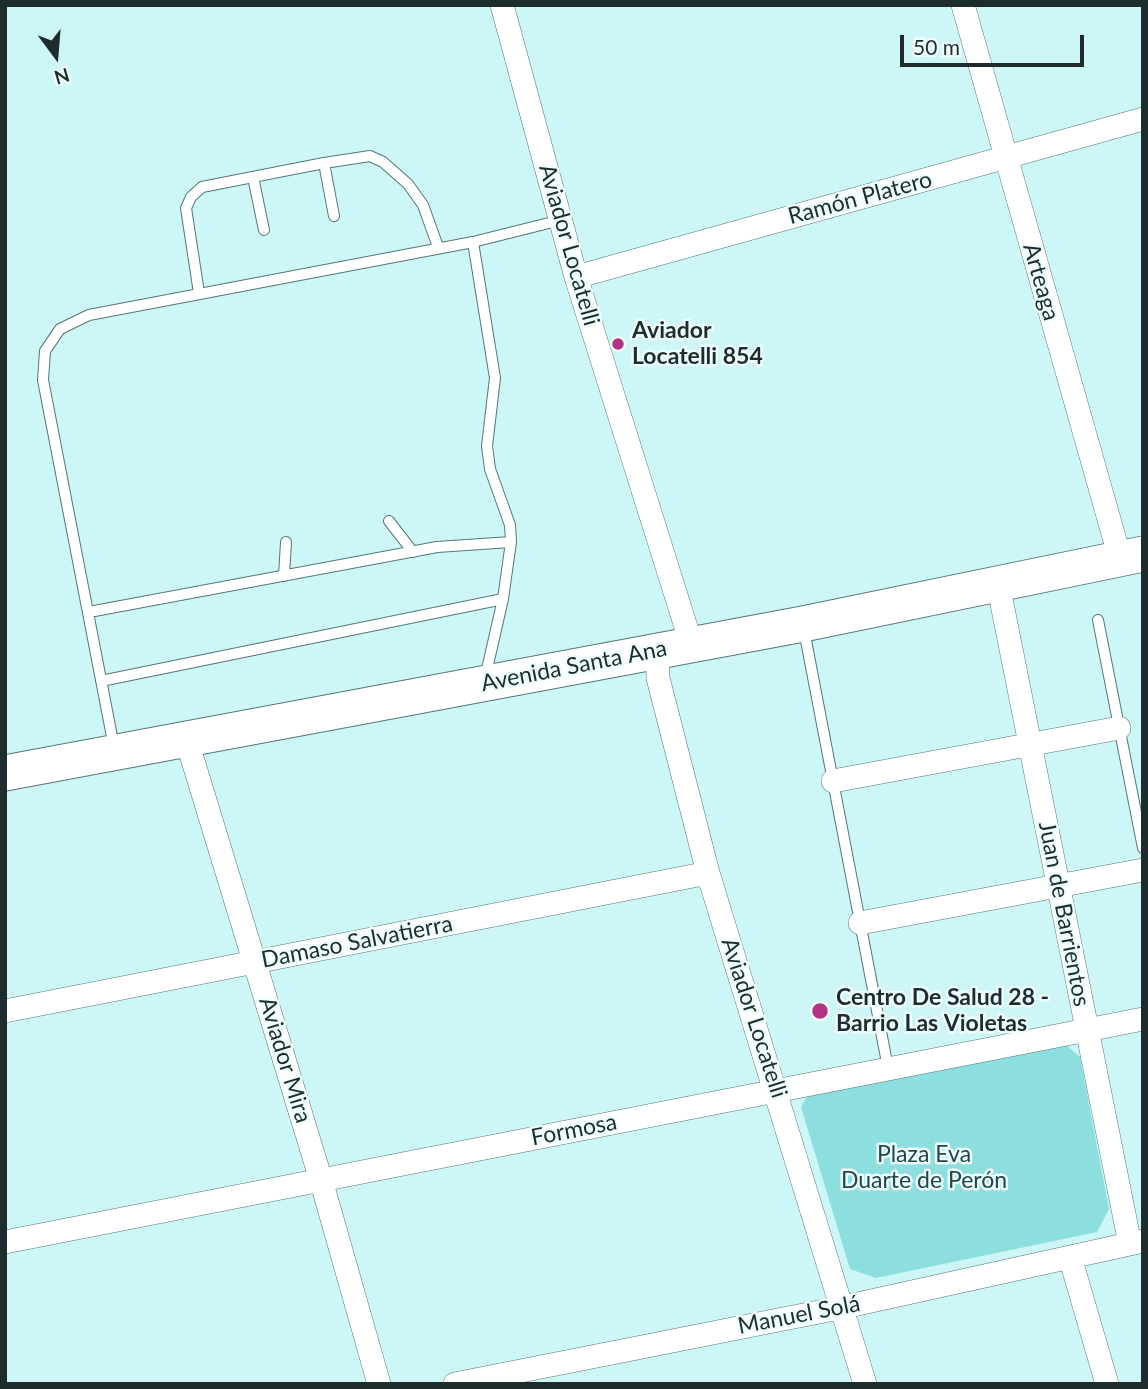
<!DOCTYPE html>
<meta charset="utf-8">
<style>
body{margin:0}
#map{position:relative;width:1148px;height:1389px;overflow:hidden;background:#cdf6f6;font-family:Lato,sans-serif}
canvas{display:block}
.frame{position:absolute;inset:0;border:7px solid #1d2d2d;pointer-events:none}
.north{position:absolute;left:21px;top:21px;width:70px;height:70px;-webkit-text-stroke:5px #eefdfd;paint-order:stroke;rotate:164deg;font-size:19px;font-weight:700;line-height:28px;text-align:center;color:#1d2d2d}
.north::after{content:'';display:block;margin:auto;width:24px;height:32px;background:#1d2d2d;clip-path:polygon(50% 0,100% 100%,50% 72%,0 100%)}
.scale{position:absolute;left:900px;top:35px;width:184px;height:32px;box-sizing:border-box;border:4px solid #1d2d2d;border-top:0;padding-left:9px;font-size:21px;line-height:24px;white-space:nowrap;color:#1d2d2d;-webkit-text-stroke:5px #eefdfd;paint-order:stroke}
</style>
<div id="map">
<canvas width="1148" height="1389"></canvas>
<div class="frame"></div>
<div class="north">N</div>
<div class="scale">50 m</div>
</div>
<script>
const context = document.querySelector('canvas').getContext('2d');
context.lineJoin = 'round';
function fill(path, color) {
  context.fillStyle = color;
  context.fill(path, 'evenodd');
}
function toPath(rows) {
  const path = new Path2D();
  for (const r of rows) {
    path.moveTo(r[0], r[1]);
    for (let i = 2; i < r.length; i += 2) path.lineTo(r[i], r[i + 1]);
  }
  return path;
}
function strokePath(path, color, width, dash) {
  context.strokeStyle = color;
  context.lineWidth = width;
  context.lineCap = dash ? 'butt' : 'round';
  context.setLineDash(dash || []);
  context.stroke(path);
}
function drawText(font, color, halo, rows, align = 'center') {
  context.font = font + ' Lato,sans-serif';
  context.lineWidth = 5;
  context.setLineDash([]);
  context.textBaseline = 'middle';
  context.strokeStyle = halo;
  context.fillStyle = color;
  for (const [text, x, y, turn = 0] of rows) {
    context.save();
    context.translate(x, y);
    context.rotate((+turn || 0) * Math.PI / 180);
    context.textAlign = isNaN(turn) ? turn : align;
    if (halo) context.strokeText(text, 0, 0);
    context.fillText(text, 0, 0);
    context.restore();
  }
}
fill(toPath([
 [1064,1043,1080,1057,1109,1209,1097,1232,876,1278,850,1269,801,1107,812,1088]
]), '#8ddede');
const service = toPath([
 [324,163,334,216],
 [253,177,264,230],
 [473,242,495,378,487,446,490,469,510,525,511,542,503,599,485,678],
 [199,293,186,208,191,197,202,187,324,163,370,156,383,162,408,184,423,205,438,247],
 [389,521,413,552],
 [284,576,286,542],
 [89,612,437,547,511,542],
 [1098,620,1143,848],
 [804,630,888,1068],
 [101,681,503,599],
 [114,747,43,380,45,351,60,329,89,315,473,242,561,220]
]);
const minor = toPath([
 [502,5,576,277,691,643],
 [963,5,1120,558],
 [576,277,1143,119],
 [998,584,1130,1244],
 [657,650,658,678,708,873,865,1384],
 [186,738,321,1180,379,1384],
 [833,781,1119,728],
 [860,923,1143,870],
 [5,1011,708,873],
 [5,1242,1143,1019],
 [1070,1257,1107,1384],
 [455,1384,844,1307,1143,1241]
]);
const primary = toPath([
 [5,773,803,624,1143,554]
]);
strokePath(service, '#537878', 12);
strokePath(minor, '#537878', 24);
strokePath(primary, '#537878', 37);
strokePath(service, '#fff', 10);
strokePath(minor, '#fff', 23);
strokePath(primary, '#fff', 35);
for (const [x, y, r, color] of [
 [618,344,7,"#b13382"],
 [820,1011,9,"#b13382"]
]) {
  const dot = new Path2D();
  dot.arc(x, y, r, 0, 2 * Math.PI);
  context.fillStyle = color;
  context.fill(dot);
  strokePath(dot, '#eefdfd', 2.5);
}
drawText('23px', '#1d2d2d', '#eefdfd', [
 ["Ramón Platero",860,198,-15],
 ["Aviador Locatelli",569,245,74],
 ["Arteaga",1041,282,74],
 ["Avenida Santa Ana",574,666,-11],
 ["Juan de Barrientos",1064,914,79],
 ["Damaso Salvatierra",357,942,-11],
 ["Aviador Locatelli",754,1018,72],
 ["Aviador Mira",285,1060,73],
 ["Formosa",574,1130,-11],
 ["Manuel Solá",799,1315,-11]
]);
drawText('bold 23px', '#1d2d2d', '#eefdfd', [
 ["Aviador",632,331],
 ["Locatelli 854",632,357],
 ["Centro De Salud 28 -",836,998],
 ["Barrio Las Violetas",836,1024]
], 'left');
drawText('23px', '#1e4848', '#eefdfd', [
 ["Plaza Eva",924,1155],
 ["Duarte de Perón",924,1181]
]);
</script>
